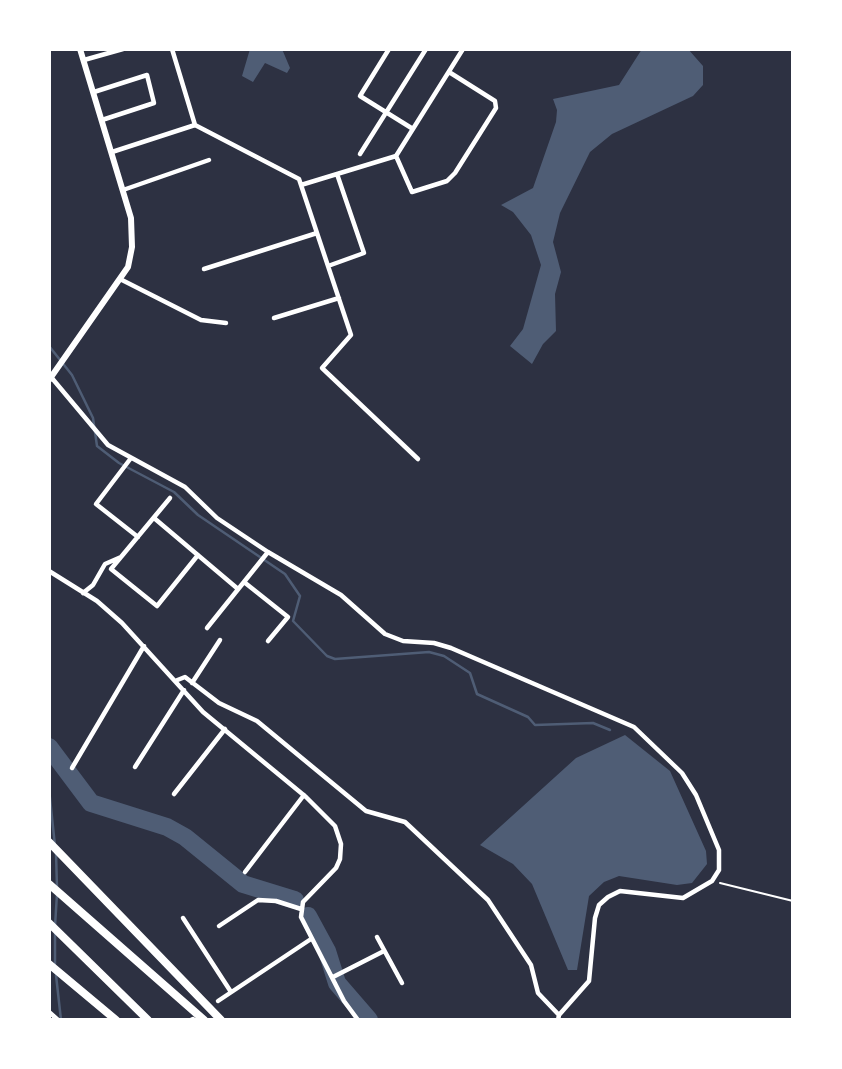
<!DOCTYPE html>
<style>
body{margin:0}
#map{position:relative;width:842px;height:1069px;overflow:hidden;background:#2d3142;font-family:"DejaVu Sans",sans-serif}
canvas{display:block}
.frame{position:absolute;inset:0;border:51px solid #fff;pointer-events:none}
</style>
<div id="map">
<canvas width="842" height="1069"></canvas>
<div class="frame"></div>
</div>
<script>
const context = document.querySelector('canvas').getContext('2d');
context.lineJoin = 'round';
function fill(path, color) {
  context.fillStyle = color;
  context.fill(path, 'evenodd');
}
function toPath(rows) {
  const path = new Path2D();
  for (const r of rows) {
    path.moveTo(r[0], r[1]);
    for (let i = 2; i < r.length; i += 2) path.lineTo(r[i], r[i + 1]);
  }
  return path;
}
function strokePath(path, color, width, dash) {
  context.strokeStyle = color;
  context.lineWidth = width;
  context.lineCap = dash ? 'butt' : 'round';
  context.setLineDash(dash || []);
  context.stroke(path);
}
fill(toPath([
 [250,49,282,49,290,68,287,73,265,63,253,82,242,76],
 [642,49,688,49,703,66,703,85,693,96,612,134,590,152,560,213,553,242,561,272,555,294,556,331,543,344,532,364,510,346,523,329,541,265,531,235,513,212,501,205,533,188,556,122,557,110,553,99,619,85],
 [625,735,670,771,706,851,707,864,692,883,677,885,619,876,604,882,589,896,577,970,568,970,532,884,513,864,480,845,576,758]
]), '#4f5d75');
strokePath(toPath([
 [49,346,72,375,93,418,97,446,119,463,174,492,198,515,285,574,300,596,293,621,327,656,335,659,429,652,444,656,470,673,477,694,528,717,535,725,593,723,610,730],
 [49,789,55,846],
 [56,852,57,888],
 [55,926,57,894],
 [55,933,55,964],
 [56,975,61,1020]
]), '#4f5d75', 2.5);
strokePath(toPath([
 [49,747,91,803,167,827,185,837,243,884,295,900],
 [308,916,327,951,337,983,369,1020]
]), '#4f5d75', 18);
strokePath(toPath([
 [720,883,793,901]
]), '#fff', 2);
strokePath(toPath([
 [172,49,195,125,299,179,351,335,322,368,418,459],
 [389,49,360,96,413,129],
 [84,60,123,49],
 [94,92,147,75,154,103,102,120],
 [112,152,195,125],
 [360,154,426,49],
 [396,156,412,192,447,181,455,173,496,108,495,101,449,72],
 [301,185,396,156,463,49],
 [123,190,209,160],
 [328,266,364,253,337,174],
 [204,269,317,233],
 [120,279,201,320,226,323],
 [274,318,339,298],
 [51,377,108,445,185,487,217,518,268,552,341,595,385,634,403,641,434,643,451,648,634,727,682,773,696,795,719,850,719,870,712,881,683,898,620,891,608,897,599,905,595,918,589,981,559,1015,558,1020],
 [131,458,96,504,138,537],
 [154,518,238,589],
 [121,557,111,569,157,606,198,555],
 [49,571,97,601,122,623,203,712,306,797,335,826,341,844,340,859,336,868,303,902,301,917,344,1001,358,1020],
 [244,582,288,617,268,641],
 [83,593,93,585,105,564,121,557,170,498],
 [207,628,268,552],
 [175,681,185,677,219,703,257,721,366,811,405,822,488,900,531,965,538,993,559,1015],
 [192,683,220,640],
 [135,767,184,690],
 [72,768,144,646],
 [174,794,225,729],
 [245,872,304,795],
 [183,918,231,992],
 [219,926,258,900,276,901,301,909],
 [377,937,402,983],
 [333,977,384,951],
 [218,1001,311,939],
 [49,1012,58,1020],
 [191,1020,193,1019]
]), '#fff', 4.5);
strokePath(toPath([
 [49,380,128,267,132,247,131,218,80,49]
]), '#fff', 6);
strokePath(toPath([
 [49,842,221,1020],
 [49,884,204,1020],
 [49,923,148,1020],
 [49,964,116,1020]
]), '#fff', 8);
</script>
